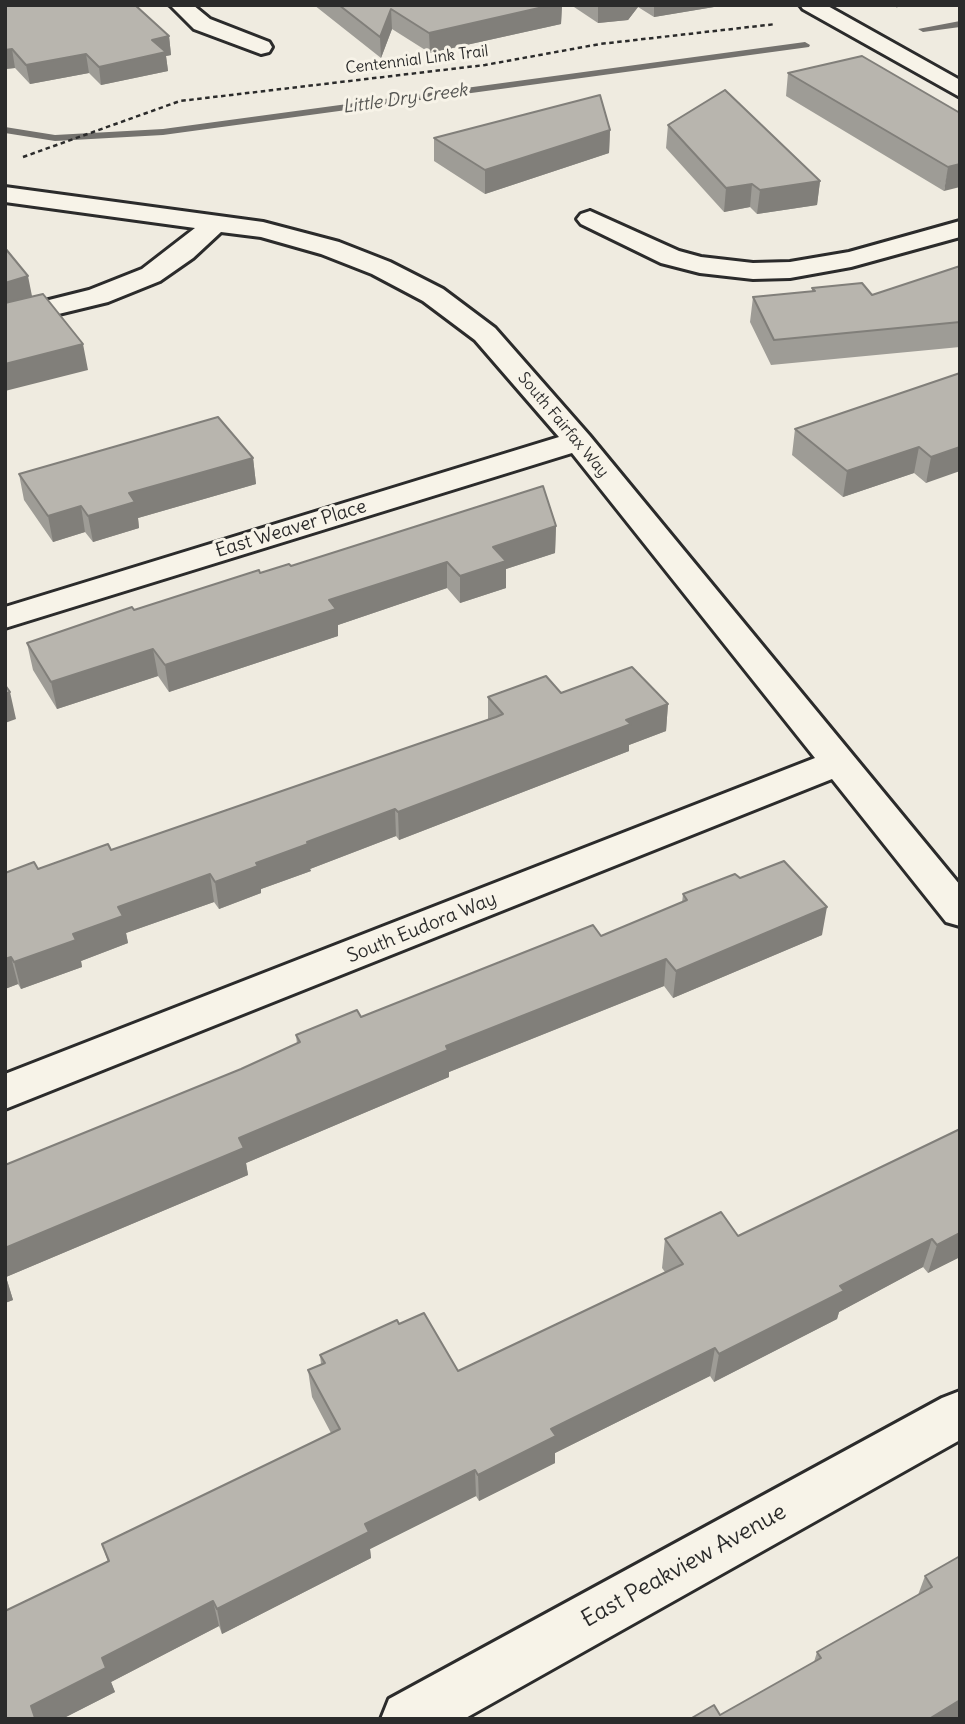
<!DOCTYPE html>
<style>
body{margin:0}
#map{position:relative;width:965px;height:1724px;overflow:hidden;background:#efebe0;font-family:Delius,sans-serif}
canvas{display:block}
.frame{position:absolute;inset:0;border:7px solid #2b2b2b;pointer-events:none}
</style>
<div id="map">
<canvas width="965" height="1724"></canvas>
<div class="frame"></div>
</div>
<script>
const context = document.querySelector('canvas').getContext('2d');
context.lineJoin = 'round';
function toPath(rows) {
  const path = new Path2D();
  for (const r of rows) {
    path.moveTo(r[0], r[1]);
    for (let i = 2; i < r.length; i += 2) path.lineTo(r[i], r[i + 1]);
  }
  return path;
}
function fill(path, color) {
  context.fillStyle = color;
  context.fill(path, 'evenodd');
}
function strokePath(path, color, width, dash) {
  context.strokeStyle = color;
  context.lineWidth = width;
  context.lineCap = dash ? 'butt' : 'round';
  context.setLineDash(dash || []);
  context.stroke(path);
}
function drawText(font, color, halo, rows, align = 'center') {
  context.font = font + ' Delius,sans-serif';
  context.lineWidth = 6;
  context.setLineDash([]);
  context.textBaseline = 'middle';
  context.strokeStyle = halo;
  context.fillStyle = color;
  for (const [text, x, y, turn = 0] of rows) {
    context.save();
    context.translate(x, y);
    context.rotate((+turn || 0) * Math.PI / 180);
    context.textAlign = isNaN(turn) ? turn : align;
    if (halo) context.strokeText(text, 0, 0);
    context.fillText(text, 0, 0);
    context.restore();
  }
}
fill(toPath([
 [960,21,960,27,923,32,918,29,960,21],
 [805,42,810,45,809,47,163,135,55,141,5,133,5,127,55,135,163,129,805,42]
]), '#74726e');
const minor = toPath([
 [170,5,193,5,210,19,269,42,272,47,269,52,261,54,194,29,170,5],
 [800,5,826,5,960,80,960,97,803,9,800,5],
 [5,187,263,222,339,242,390,262,443,289,495,328,589,435,960,885,960,926,946,922,832,779,5,1109,5,1074,815,758,572,453,5,628,5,607,559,437,475,340,423,301,372,274,321,254,261,237,221,232,193,258,160,281,108,302,5,327,5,311,89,290,142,269,195,228,5,202,5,187],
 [590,211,679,251,701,257,753,263,790,262,849,252,960,221,960,237,851,267,790,278,753,279,700,273,661,263,581,224,577,219,581,214,590,211],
 [960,1391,960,1440,464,1719,381,1719,389,1699,942,1398,960,1391]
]);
strokePath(minor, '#2b2b2b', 6);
strokePath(toPath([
 [896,6,906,5],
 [23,157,180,101,485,65,600,44,776,24]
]), '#2b2b2b', 2.5, [4.5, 3.5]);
fill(minor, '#f7f3e8');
fill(toPath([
 [5,5,169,36,171,55,166,56,168,71,101,85,89,73,30,84,15,68,5,69],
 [314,5,562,5,561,24,430,53,392,29,381,58],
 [571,5,726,5,654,17,638,7,628,20,598,23],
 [788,73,960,113,944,191,786,96],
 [668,125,820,181,817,205,757,214,750,207,724,212,666,148],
 [610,130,609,153,485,194,434,161,434,138],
 [960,266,960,347,771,365,750,322,753,297,812,292,812,288,872,295],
 [960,373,926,483,914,473,843,497,792,455,795,429],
 [253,458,256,484,138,518,139,528,93,542,85,532,53,542,24,500,19,474],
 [556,526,555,553,506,569,506,588,460,603,447,588,338,625,338,636,169,692,158,676,57,709,33,670,27,643,260,573,291,566],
 [561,693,668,704,666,731,629,745,629,751,399,840,396,836,310,869,311,871,261,889,261,893,219,909,214,902,126,933,128,943,81,961,82,967,21,989,18,984,5,989,5,873,38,869,111,850,488,720,488,697],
 [740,878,822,935,673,998,664,986,449,1072,449,1077,246,1163,248,1175,6,1277,13,1300,5,1303,5,1165,241,1069,297,1044,296,1035,361,1017,601,936,682,903,683,894],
 [960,1129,960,1257,928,1273,923,1267,839,1312,837,1319,714,1382,710,1376,555,1453,555,1463,479,1501,476,1496,370,1549,371,1558,222,1634,219,1626,111,1682,115,1692,62,1719,108,1562,102,1544,331,1433,312,1397,308,1370,321,1364,320,1355,399,1324,458,1371,665,1272,662,1268,665,1239,738,1236],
 [960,1556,955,1719,720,1715,814,1662,817,1652,918,1595,925,1576]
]), '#9e9c96');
fill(toPath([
 [552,5,562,5,561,24,430,53,429,33],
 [598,5,638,5,638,7,628,20,598,23],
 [654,5,726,5,654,17],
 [391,9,392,29,381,58,380,37],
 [169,36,171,55,166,56,168,71,101,85,99,67,152,40],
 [12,49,15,68,5,69,5,50],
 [86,54,89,73,30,84,26,65],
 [610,130,609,153,485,194,485,170],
 [960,164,960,187,944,191,948,167],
 [820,181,817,205,757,214,760,190],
 [752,184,750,207,724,212,726,188],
 [28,276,33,301,5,309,5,283],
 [83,344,88,370,5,391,5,364],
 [919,447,914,473,843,497,847,471],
 [960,447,960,471,926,483,931,457],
 [253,458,256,484,138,518,139,528,93,542,88,516,129,493],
 [81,506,85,532,53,542,48,516],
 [556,526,555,553,506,569,506,588,460,603,460,576,493,547],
 [447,562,447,588,338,625,338,636,169,692,165,665,329,600],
 [153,649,158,676,57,709,51,682],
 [10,692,16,719,5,723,5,694],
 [668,704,666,731,629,745,629,751,399,840,398,812,626,720],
 [395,809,396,836,310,869,311,871,261,889,261,893,219,909,215,882,256,863,307,842],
 [210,874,214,902,126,933,128,943,81,961,82,967,21,989,14,962,73,934,118,907],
 [827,907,822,935,673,998,676,971],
 [11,957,18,984,5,989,5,959],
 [666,959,664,986,449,1072,449,1077,246,1163,248,1175,6,1277,13,1300,5,1303,5,1248,239,1138,446,1046],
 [960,1233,960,1257,928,1273,937,1245],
 [932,1239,923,1267,839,1312,837,1319,714,1382,719,1354,840,1286],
 [715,1348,710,1376,555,1453,555,1463,479,1501,478,1475,551,1429],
 [475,1470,476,1496,370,1549,371,1558,222,1634,217,1609,365,1524],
 [213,1601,219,1626,111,1682,115,1692,62,1719,35,1719,31,1706,102,1658],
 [960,1700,960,1716,955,1719,929,1719]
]), '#817f7a');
const building = toPath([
 [5,5,135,5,169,36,152,40,166,52,99,67,86,54,26,65,12,49,5,50,5,5],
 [339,5,552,5,429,33,391,9,380,37,339,5],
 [862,56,960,113,960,164,948,167,788,73,862,56],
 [725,90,820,181,760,190,752,184,726,188,668,125,725,90],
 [600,95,610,130,485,170,434,138,600,95],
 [5,248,28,276,5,283,5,248],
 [960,266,960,322,774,340,753,297,815,291,812,288,862,283,872,295,960,266],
 [43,294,83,344,5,364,5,303,43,294],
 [960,373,960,447,931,457,919,447,847,471,795,429,960,373],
 [218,417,253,458,129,493,135,502,88,516,81,506,48,516,19,474,218,417],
 [543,486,556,526,493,547,506,561,460,576,447,562,329,600,336,609,165,665,153,649,51,682,27,643,132,607,134,610,259,570,260,573,289,564,291,566,543,486],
 [632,667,668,704,626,720,631,724,398,812,395,809,307,842,308,844,256,863,258,866,215,882,210,874,118,907,123,916,73,934,76,940,14,962,11,957,5,959,5,873,34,862,38,869,108,844,111,850,496,717,503,714,488,697,546,676,561,693,632,667],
 [5,685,10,692,5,694,5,685],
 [784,861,827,907,676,971,666,959,446,1046,448,1050,239,1138,244,1148,5,1248,5,1165,241,1069,300,1042,296,1035,357,1010,361,1017,593,925,601,936,687,900,683,894,735,874,740,878,784,861],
 [960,1129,960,1233,937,1245,932,1239,840,1286,844,1291,719,1354,715,1348,551,1429,556,1436,478,1475,475,1470,365,1524,369,1532,217,1609,213,1601,102,1658,106,1668,31,1706,35,1718,5,1719,5,1611,109,1561,102,1544,340,1429,308,1370,325,1363,320,1355,397,1320,399,1324,424,1313,458,1371,683,1264,665,1239,721,1212,738,1236,960,1129],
 [960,1556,960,1700,929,1719,690,1719,714,1705,720,1715,821,1658,817,1652,932,1587,925,1576,960,1556]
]);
fill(building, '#b8b5ae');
strokePath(building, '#817f7a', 2);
drawText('16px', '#2b2b2b', '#f7f3e8', [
 ["Centennial Link Trail",417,60,-7],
 ["South Fairfax Way",563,425,50]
]);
drawText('italic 18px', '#555552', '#f7f3e8', [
 ["Little Dry Creek",405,99,-8]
]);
drawText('19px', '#2b2b2b', '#f7f3e8', [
 ["East Weaver Place",291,529,-17],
 ["South Eudora Way",422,928,-22]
]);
drawText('23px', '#2b2b2b', '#f7f3e8', [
 ["East Peakview Avenue",684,1566,-29]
]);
</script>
